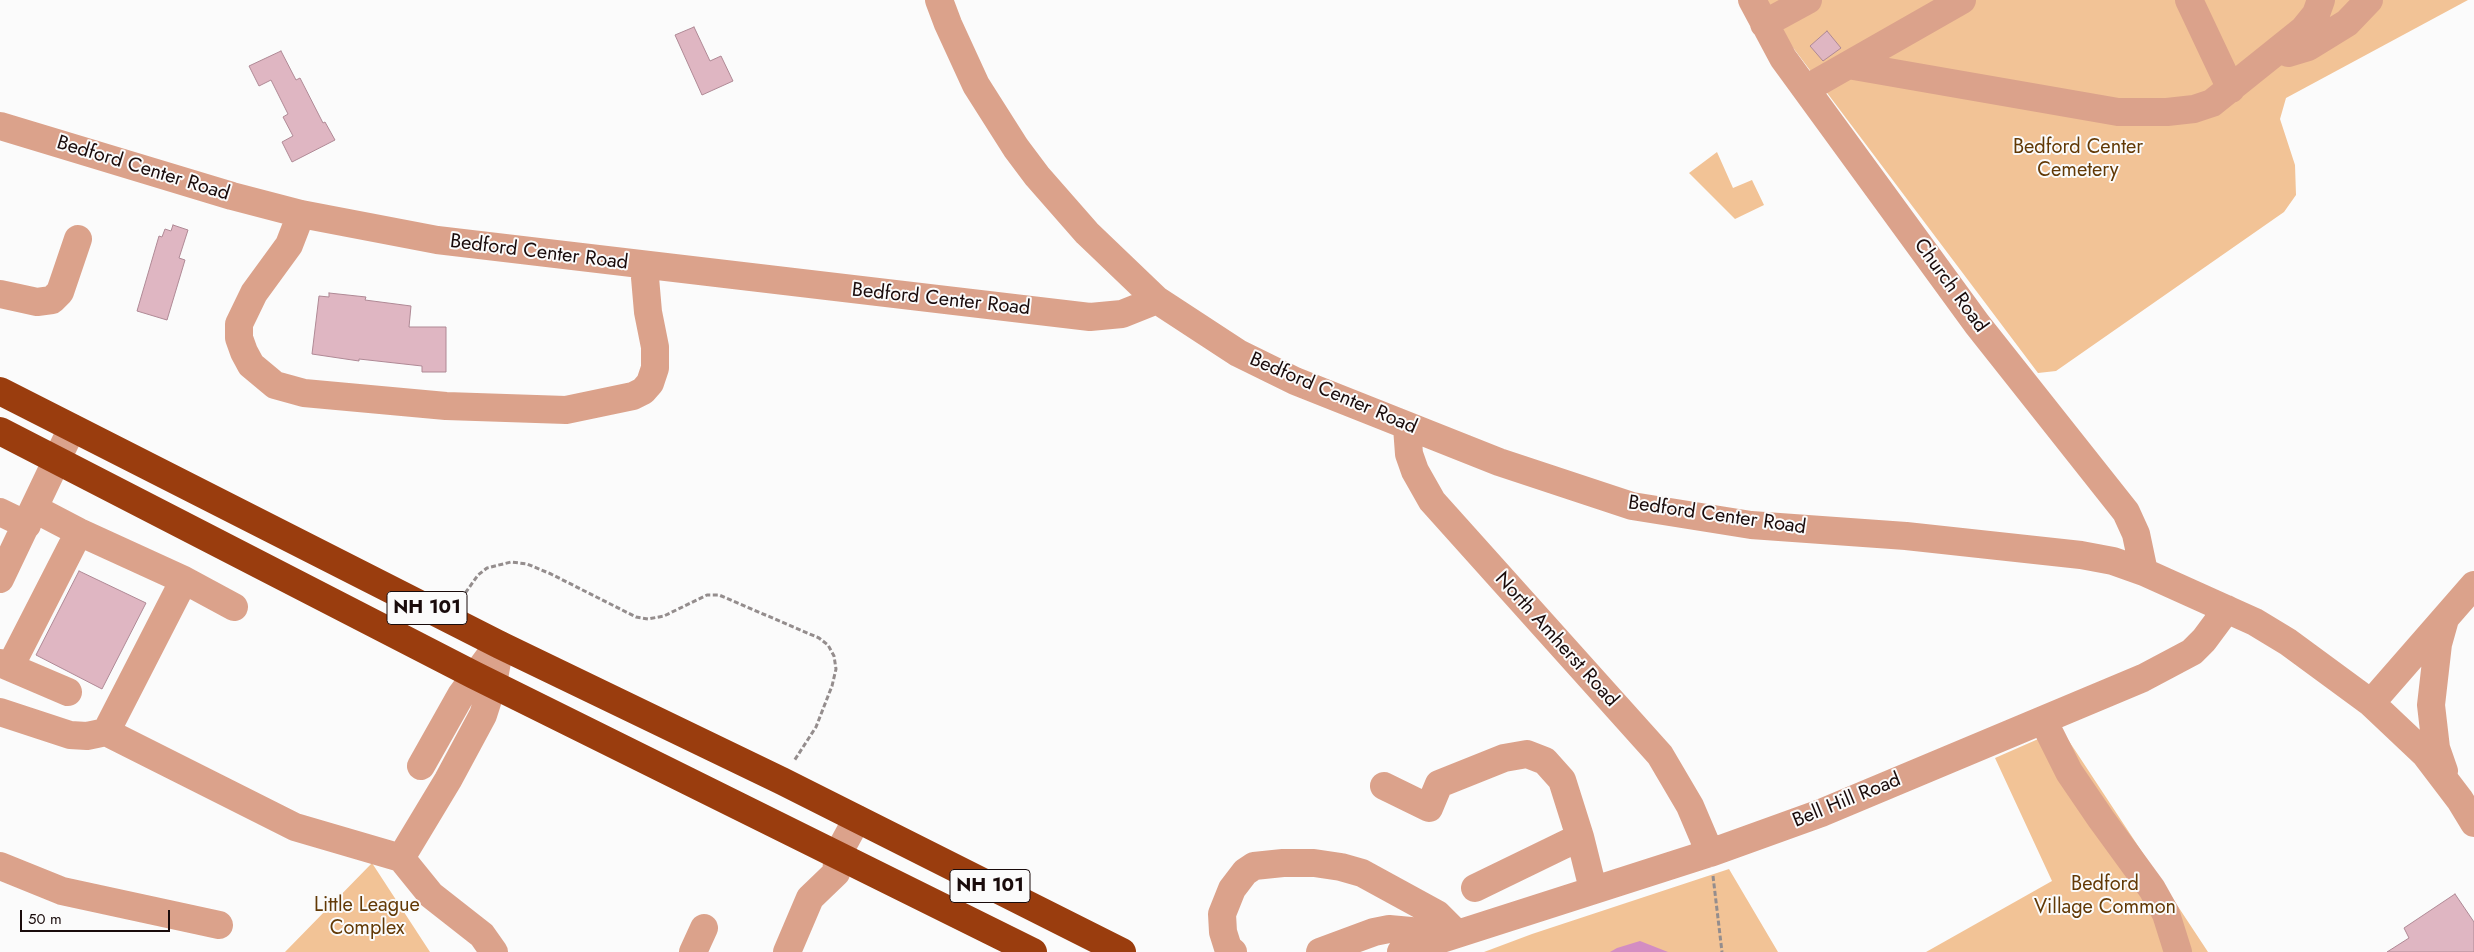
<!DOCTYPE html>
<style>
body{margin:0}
#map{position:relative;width:2474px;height:952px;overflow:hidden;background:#fbfbfb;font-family:Jost,sans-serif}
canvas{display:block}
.scale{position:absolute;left:20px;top:910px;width:150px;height:22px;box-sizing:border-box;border:2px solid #190b0b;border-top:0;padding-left:6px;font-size:15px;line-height:18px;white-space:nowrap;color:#190b0b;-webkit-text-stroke:4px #fbfbfb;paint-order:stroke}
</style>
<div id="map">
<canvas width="2474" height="952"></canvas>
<div class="scale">50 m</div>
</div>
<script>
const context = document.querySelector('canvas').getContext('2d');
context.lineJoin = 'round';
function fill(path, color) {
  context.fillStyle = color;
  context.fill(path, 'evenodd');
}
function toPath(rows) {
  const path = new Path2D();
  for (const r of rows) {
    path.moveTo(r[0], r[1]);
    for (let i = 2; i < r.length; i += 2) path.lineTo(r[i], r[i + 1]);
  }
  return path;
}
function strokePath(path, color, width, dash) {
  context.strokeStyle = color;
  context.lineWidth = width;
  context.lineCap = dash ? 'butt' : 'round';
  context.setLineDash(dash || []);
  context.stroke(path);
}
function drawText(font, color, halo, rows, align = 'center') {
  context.font = font + ' Jost,sans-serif';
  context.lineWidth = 4;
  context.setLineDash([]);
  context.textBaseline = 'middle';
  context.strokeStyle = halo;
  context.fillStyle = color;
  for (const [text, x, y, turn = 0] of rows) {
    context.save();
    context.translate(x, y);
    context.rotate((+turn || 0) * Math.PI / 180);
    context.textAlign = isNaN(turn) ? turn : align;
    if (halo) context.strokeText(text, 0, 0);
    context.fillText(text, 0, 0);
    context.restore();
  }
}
fill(toPath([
 [1764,0,2468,0,2286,98,2280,119,2295,165,2296,195,2284,212,2056,371,2038,373,1788,41],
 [1717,152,1733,188,1752,180,1764,205,1735,219,1689,173],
 [2061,729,2208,952,1926,952,2052,881,1995,758],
 [372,863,430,952,285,952],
 [1729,869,1778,952,1484,952,1532,934]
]), '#f2c396');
fill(toPath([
 [1640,941,1668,952,1610,952,1617,948]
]), '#d38dc2');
const building = toPath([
 [694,27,710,61,721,56,733,81,702,95,675,35,694,27],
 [1827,31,1841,48,1823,61,1810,46,1827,31],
 [281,51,296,80,300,78,323,123,325,122,335,140,292,162,282,142,293,136,283,117,288,114,271,80,259,86,249,66,281,51],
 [173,225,188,230,179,258,185,260,167,320,137,311,159,236,162,237,165,229,171,231,173,225],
 [329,293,366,297,365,300,411,306,409,327,446,327,446,372,422,372,422,366,359,359,359,361,312,354,319,296,329,297,329,293],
 [79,571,146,603,102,689,36,655,79,571],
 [2455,894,2474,922,2474,952,2387,952,2409,938,2404,928,2455,894]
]);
fill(building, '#dfb6c2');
strokePath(building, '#af8995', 1);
strokePath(toPath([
 [461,599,478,575,487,568,511,562,527,564,551,574,636,617,648,619,664,616,707,595,719,595,819,638,828,645,834,656,836,669,832,686,816,727,794,761],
 [1713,876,1722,952]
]), '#948d8d', 3, [5, 2.5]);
strokePath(toPath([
 [939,0,948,24,976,85,1016,148,1037,176,1087,233,1157,300,1238,353,1295,381,1499,462,1632,506,1751,525,1906,536,2081,555,2113,561,2144,572,2255,622,2288,642,2371,703,2425,754,2460,800,2474,823],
 [1752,0,1783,58,1977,324,2126,512,2136,534,2144,572],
 [2189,0,2231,89],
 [1764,24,1808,0],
 [2288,53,2308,47,2347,23,2369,0],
 [1848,65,2118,112,2167,112,2194,109,2212,103,2303,30,2316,14,2321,0],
 [1806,89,1962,0],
 [0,126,232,196,301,214,437,240,1090,317,1122,314,1157,300],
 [301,214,289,245,254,293,239,324,239,338,244,352,251,365,275,385,304,393,446,406,566,410,633,396,643,391,650,383,655,368,655,347,648,312,644,266],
 [0,294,37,302,52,300,60,292,78,239],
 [1407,427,1409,454,1415,471,1432,501,1660,755,1690,806,1710,853],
 [35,509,79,532,184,580,106,732],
 [0,512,27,525],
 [0,579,72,428],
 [184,580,234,607],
 [0,663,68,692],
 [10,667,79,532],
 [2371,703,2474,585],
 [0,712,70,735,87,736,106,732,295,827,401,858,431,895,482,935,494,952],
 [2043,720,2069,772,2101,819,2152,889,2166,914,2178,952],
 [421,766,461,695,489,657],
 [2444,771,2436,748,2431,705,2438,644,2445,619],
 [1384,786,1429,808,1439,784,1504,758,1527,754,1545,761,1562,780,1580,837,1593,889],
 [401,858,448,780,483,715,493,684,500,645],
 [0,866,62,891,219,925],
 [1475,888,1580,837],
 [693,952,704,928],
 [787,952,810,898,836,873,838,854,857,819],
 [1233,952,1228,948,1223,932,1222,914,1232,889,1245,872,1254,866,1283,863,1314,863,1341,867,1362,873,1437,914,1456,933],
 [1320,952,1374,932,1389,929,1411,931,1430,941],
 [1401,952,1710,853,1821,813,2143,678,2192,652,2204,640,2227,609]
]), '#dba28b', 28);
strokePath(toPath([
 [0,391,500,645,782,781,1122,952],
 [0,431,474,675,1033,952]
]), '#9a3d0e', 28);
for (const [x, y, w] of [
 [427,608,80],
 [990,886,80]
]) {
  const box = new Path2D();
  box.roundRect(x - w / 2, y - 16.5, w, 33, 4);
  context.fillStyle = '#fbfbfb';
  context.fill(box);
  strokePath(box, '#190b0b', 1);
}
drawText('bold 19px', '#190b0b', null, [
 ["NH 101",427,608],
 ["NH 101",990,886]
]);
drawText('20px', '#623905', '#fbfbfb', [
 ["Bedford Center",2078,148],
 ["Cemetery",2078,171],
 ["Bedford",2105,885],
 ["Village Common",2105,908],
 ["Little League",367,906],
 ["Complex",367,929]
]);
drawText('20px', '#190b0b', '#fbfbfb', [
 ["Bedford Center Road",143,169,17],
 ["Bedford Center Road",539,253,7],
 ["Church Road",1950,286,54],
 ["Bedford Center Road",941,300,6],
 ["Bedford Center Road",1333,394,23],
 ["Bedford Center Road",1717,516,8],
 ["North Amherst Road",1556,640,48],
 ["Bell Hill Road",1847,801,-22]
]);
</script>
